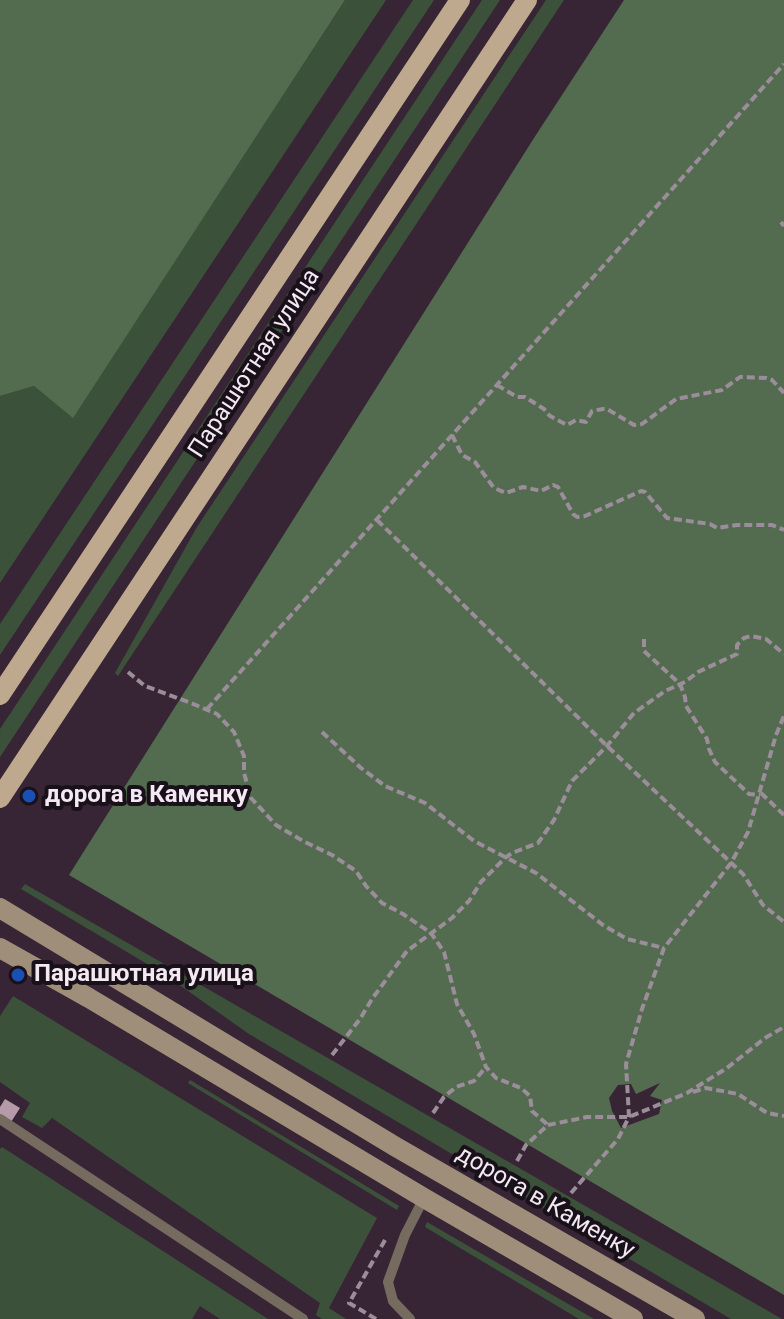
<!DOCTYPE html>
<meta charset="utf-8">
<style>
body{margin:0}
canvas{display:block;background:#372535}
</style>
<canvas width="784" height="1319"></canvas>
<script>
const context = document.querySelector('canvas').getContext('2d');
context.lineJoin = 'round';
function fill(path, color) {
  context.fillStyle = color;
  context.fill(path, 'evenodd');
}
function toPath(rows) {
  const path = new Path2D();
  for (const r of rows) {
    path.moveTo(r[0], r[1]);
    for (let i = 2; i < r.length; i += 2) path.lineTo(r[i], r[i + 1]);
  }
  return path;
}
function strokePath(path, color, width, dash) {
  context.strokeStyle = color;
  context.lineWidth = width;
  context.lineCap = dash ? 'butt' : 'round';
  context.setLineDash(dash || []);
  context.stroke(path);
}
function drawText(font, color, halo, rows, align = 'center') {
  context.font = font + ' Roboto,sans-serif';
  context.lineWidth = 8;
  context.setLineDash([]);
  context.textBaseline = 'middle';
  context.strokeStyle = halo;
  context.fillStyle = color;
  for (const [text, x, y, turn = 0] of rows) {
    context.save();
    context.translate(x, y);
    context.rotate((+turn || 0) * Math.PI / 180);
    context.textAlign = isNaN(turn) ? turn : align;
    if (halo) context.strokeText(text, 0, 0);
    context.fillText(text, 0, 0);
    context.restore();
  }
}
fill(toPath([
 [345,0,386,0,0,583,0,396,34,386,73,417],
 [413,0,434,0,0,655,0,624],
 [482,0,500,0,0,757,0,729],
 [546,0,564,0,118,676,115,673,197,527],
 [25,884,782,1319,731,1319,249,1034,164,974,21,889],
 [13,996,377,1218,329,1308,346,1319,322,1319,316,1315,320,1303,52,1118,42,1128,22,1117,30,1103,0,1082,0,1016],
 [190,1080,399,1206,397,1210,188,1083],
 [2,1147,268,1319,220,1319,200,1306,192,1319,0,1319,0,1149],
 [427,1222,594,1319,579,1319,425,1227]
]), '#3c5139');
fill(toPath([
 [0,0,345,0,73,418,34,386,0,396],
 [624,0,784,0,784,1295,69,875,534,138],
 [660,1083,650,1096,662,1100,659,1114,621,1128,612,1111,609,1098,618,1085,631,1084,636,1094]
]), '#536c4f');
fill(toPath([
 [5,1099,20,1108,11,1122,0,1115,0,1107]
]), '#b59aa9');
strokePath(toPath([
 [781,222,784,226],
 [497,385,517,397,525,397,544,409,550,416,567,425,576,420,586,422,592,411,603,409,607,409,634,425,642,424,676,399,722,390,740,377,766,378,772,380,784,393],
 [452,435,462,455,475,462,494,488,506,493,523,487,541,491,553,485,558,487,573,514,577,517,585,516,641,491,645,492,667,518,710,524,717,528,737,525,772,525,784,530],
 [377,520,607,746,743,874,763,905,784,922],
 [644,639,644,651,680,684,685,697,686,706,707,739,709,749,715,762,749,794,760,795],
 [128,672,145,686,191,703,217,714,234,732,244,756,244,773,251,798,276,825,303,841,332,855,356,871,366,886,382,903,403,914,431,933,444,952,457,1004,474,1034,486,1067,496,1078,521,1088,530,1096,532,1111,548,1125],
 [207,709,784,64],
 [322,732,361,768,385,786,425,803,474,841,536,873,603,925,627,939,664,948],
 [761,793,784,815],
 [332,1055,360,1019,372,999,407,951,452,918,469,901,481,882,505,858,512,853,538,843,554,820,572,781,607,746,634,713,665,691,685,682,698,672,737,654,737,645,744,638,751,636,766,639,784,654],
 [693,1092,706,1088,738,1094,767,1113,784,1116],
 [433,1113,444,1097,456,1087,474,1081,486,1067],
 [517,1161,526,1145,548,1125,587,1117,629,1117,687,1093,727,1068,765,1038,784,1027],
 [571,1193,618,1139,629,1117,626,1064,642,1009,664,948,731,863,748,832,776,735,784,716],
 [376,1319,349,1303,385,1240]
]), '#9b8d9a', 4, [8, 4]);
strokePath(toPath([
 [0,1119,303,1319],
 [410,1319,393,1301,388,1282,405,1235,424,1198]
]), '#756b5e', 10);
strokePath(toPath([
 [0,908,396,1147,695,1319],
 [0,948,89,998,424,1198,633,1319]
]), '#9f8e79', 20);
strokePath(toPath([
 [0,695,460,0],
 [0,798,527,0]
]), '#bfa98e', 20);
for (const [x, y, r, color] of [
 [29,796,8,"#1a4fb4"],
 [18,975,8,"#1a4fb4"]
]) {
  const dot = new Path2D();
  dot.arc(x, y, r, 0, 2 * Math.PI);
  context.fillStyle = color;
  context.fill(dot);
  strokePath(dot, '#191119', 3);
}
drawText('24px', '#f4e8f3', '#191119', [
 ["Парашютная улица",255,364,-57],
 ["дорога в Каменку",545,1203,30]
]);
drawText('bold 24px', '#f4e8f3', '#191119', [
 ["дорога в Каменку",45,796],
 ["Парашютная улица",34,975]
], 'left');
</script>
